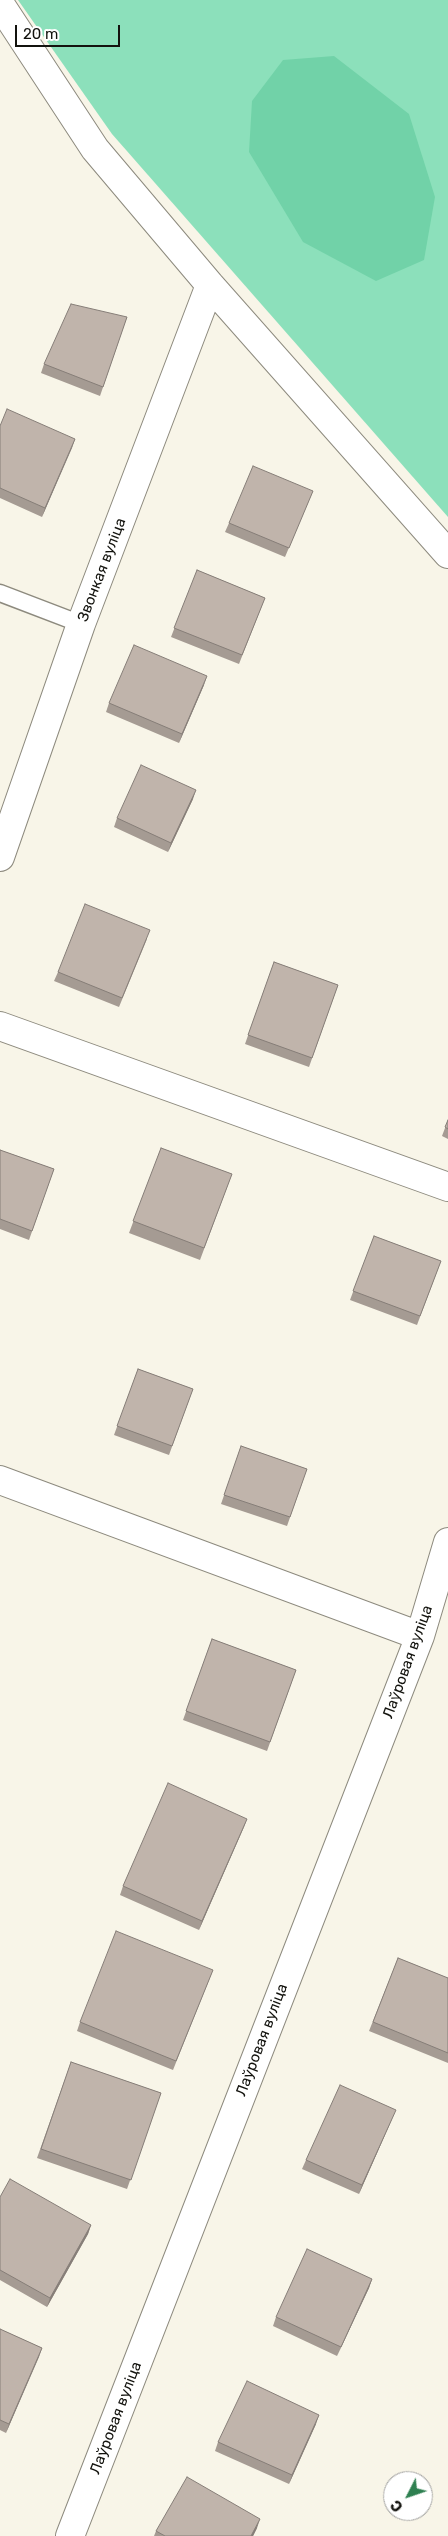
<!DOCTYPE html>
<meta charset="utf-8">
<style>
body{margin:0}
#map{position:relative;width:448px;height:2536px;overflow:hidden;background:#f8f5e8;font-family:Rubik,sans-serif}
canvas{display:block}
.north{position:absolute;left:383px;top:2471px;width:50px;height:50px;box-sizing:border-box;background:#fff;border:1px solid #a1a19f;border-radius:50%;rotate:229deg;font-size:14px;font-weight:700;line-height:20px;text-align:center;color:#13130e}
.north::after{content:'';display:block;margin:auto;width:18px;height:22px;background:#2f8051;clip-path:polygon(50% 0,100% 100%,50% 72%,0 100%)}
.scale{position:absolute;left:15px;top:25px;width:105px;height:22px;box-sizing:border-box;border:2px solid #13130e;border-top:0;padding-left:6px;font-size:15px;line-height:18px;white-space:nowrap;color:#13130e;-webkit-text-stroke:4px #fff;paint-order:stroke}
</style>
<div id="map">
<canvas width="448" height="2536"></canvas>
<div class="north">С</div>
<div class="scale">20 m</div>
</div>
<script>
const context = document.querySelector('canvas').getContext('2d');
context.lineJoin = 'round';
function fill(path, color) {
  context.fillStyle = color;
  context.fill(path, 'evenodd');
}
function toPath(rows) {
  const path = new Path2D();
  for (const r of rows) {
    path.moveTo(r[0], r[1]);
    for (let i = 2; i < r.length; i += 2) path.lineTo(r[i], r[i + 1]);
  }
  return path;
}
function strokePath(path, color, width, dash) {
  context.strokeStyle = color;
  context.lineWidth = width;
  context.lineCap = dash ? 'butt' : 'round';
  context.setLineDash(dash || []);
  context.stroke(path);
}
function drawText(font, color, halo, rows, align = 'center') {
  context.font = font + ' Rubik,sans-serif';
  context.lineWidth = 4;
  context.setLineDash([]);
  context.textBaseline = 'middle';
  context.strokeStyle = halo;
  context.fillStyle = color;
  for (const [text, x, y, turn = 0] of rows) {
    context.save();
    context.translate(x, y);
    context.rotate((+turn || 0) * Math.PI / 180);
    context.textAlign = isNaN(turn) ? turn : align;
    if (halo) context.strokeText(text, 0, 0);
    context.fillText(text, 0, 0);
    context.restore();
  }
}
fill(toPath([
 [18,0,448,0,448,517,112,134]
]), '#8ce0bb');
fill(toPath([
 [334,56,409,114,435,197,424,260,376,281,303,242,249,152,252,101,283,60]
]), '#71d2a8');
const lane = toPath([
 [0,593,81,624]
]);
const street = toPath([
 [0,4,95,149,210,285,448,554],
 [0,857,81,624,210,285],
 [0,1026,448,1187],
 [0,1480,420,1636],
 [70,2536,420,1636,448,1542]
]);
strokePath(lane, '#8d8a7e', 19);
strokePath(street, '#8d8a7e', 30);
strokePath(lane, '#fff', 16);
strokePath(street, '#fff', 28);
fill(toPath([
 [127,317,100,396,41,373,44,364],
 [0,426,75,439,42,517,0,498],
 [313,491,285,557,225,532,229,523],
 [197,570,265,598,239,664,171,637],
 [204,685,179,743,106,712,109,703],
 [193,799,168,852,114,827,117,818],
 [147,939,119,1007,54,981,58,972],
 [274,962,338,985,309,1067,245,1044],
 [448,1120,448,1139,442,1136],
 [161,1148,232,1174,200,1260,129,1233],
 [0,1150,54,1169,29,1240,0,1229],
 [374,1236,441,1261,417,1325,350,1300],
 [138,1369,193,1389,169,1455,114,1435],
 [241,1446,307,1469,287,1526,221,1504],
 [212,1639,296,1670,267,1751,183,1720],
 [247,1819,199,1930,120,1895,123,1886],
 [398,1958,448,1978,448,2063,369,2031],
 [213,1970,173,2070,77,2031,80,2022],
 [71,2062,161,2093,127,2189,37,2158],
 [392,2119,359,2194,302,2169,306,2160],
 [0,2197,91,2225,88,2234,47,2307,0,2280],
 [372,2279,369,2288,337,2356,273,2326,276,2317],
 [0,2329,42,2348,6,2433,0,2430],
 [316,2424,289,2484,215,2451,218,2442],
 [257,2528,253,2536,154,2536,156,2531]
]), '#a59b93');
fill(toPath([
 [75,439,72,448,42,517,45,508],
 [207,676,204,685,179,743,182,734],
 [196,790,193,799,168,852,171,843],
 [247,1819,244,1827,199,1930,202,1921],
 [396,2110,392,2119,359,2194,362,2185],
 [91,2225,88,2234,47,2307,50,2298],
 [372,2279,369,2288,337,2356,341,2347],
 [42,2348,39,2357,6,2433,9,2424],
 [319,2415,316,2424,289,2484,292,2475],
 [260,2519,257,2528,253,2536,251,2536]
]), '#867e78');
const building = toPath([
 [71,304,127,317,103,387,44,364,71,304],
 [7,409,75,439,45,508,0,488,0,426,7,409],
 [253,466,313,491,289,548,229,523,253,466],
 [197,570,265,598,242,655,174,628,197,570],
 [134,645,207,676,182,734,109,703,134,645],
 [141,765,196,790,171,843,117,818,141,765],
 [85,904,150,930,122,998,58,972,85,904],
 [274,962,338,985,312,1058,248,1035,274,962],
 [448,1120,448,1129,445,1127,448,1120],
 [161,1148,232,1174,204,1248,133,1221,161,1148],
 [0,1150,54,1169,32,1231,0,1219,0,1150],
 [374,1236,441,1261,420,1316,353,1291,374,1236],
 [138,1369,193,1389,172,1446,117,1426,138,1369],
 [241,1446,307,1469,290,1517,224,1495,241,1446],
 [212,1639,296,1670,270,1742,186,1711,212,1639],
 [168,1783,247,1819,202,1921,123,1886,168,1783],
 [116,1931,213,1970,176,2061,80,2022,116,1931],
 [398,1958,448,1978,448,2053,373,2022,398,1958],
 [71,2062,161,2093,131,2180,41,2149,71,2062],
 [340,2085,396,2110,362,2185,306,2160,340,2085],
 [10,2179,91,2225,50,2298,0,2270,0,2197,10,2179],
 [307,2249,372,2279,341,2347,276,2317,307,2249],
 [0,2329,42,2348,9,2424,0,2420,0,2329],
 [247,2381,319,2415,292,2475,218,2442,247,2381],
 [187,2477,260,2519,251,2536,165,2536,156,2531,187,2477]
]);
fill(building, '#c0b4ab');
strokePath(building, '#867e78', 1);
drawText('15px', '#13130e', '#fff', [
 ["Звонкая вуліца",102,570,-69],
 ["Лаўровая вуліца",408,1662,-70],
 ["Лаўровая вуліца",262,2040,-69],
 ["Лаўровая вуліца",116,2418,-69]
]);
</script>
